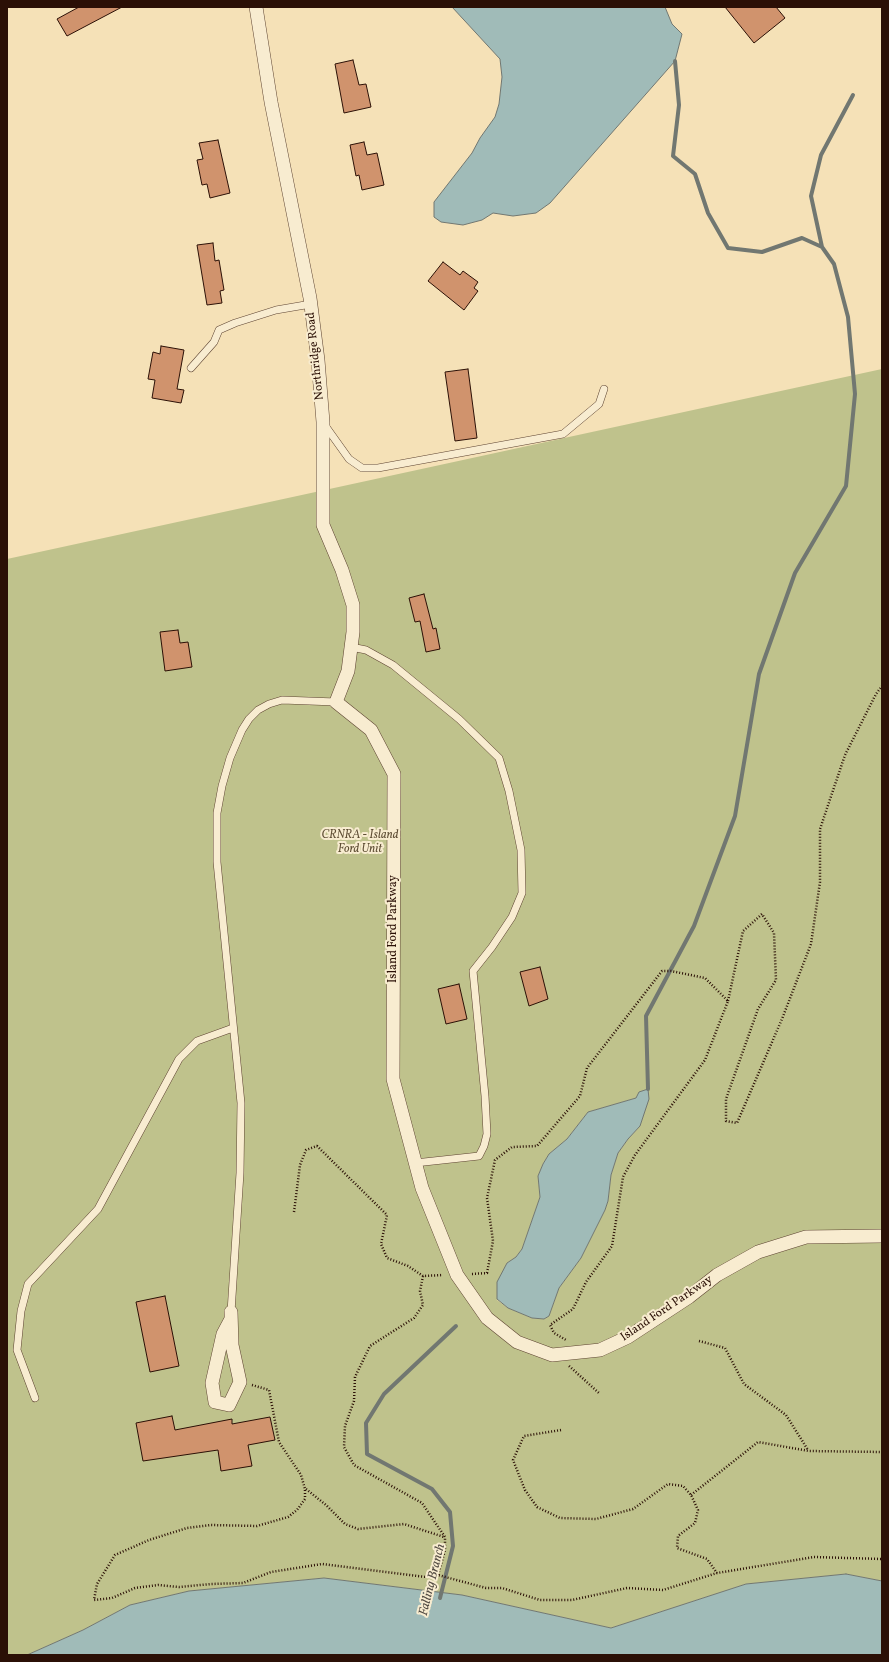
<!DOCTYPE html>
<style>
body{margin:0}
#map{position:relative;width:889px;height:1662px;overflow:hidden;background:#f5e1b7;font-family:Vollkorn,serif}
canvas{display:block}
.frame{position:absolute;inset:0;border:8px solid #2b1006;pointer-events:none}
</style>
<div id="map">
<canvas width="889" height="1662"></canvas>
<div class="frame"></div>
</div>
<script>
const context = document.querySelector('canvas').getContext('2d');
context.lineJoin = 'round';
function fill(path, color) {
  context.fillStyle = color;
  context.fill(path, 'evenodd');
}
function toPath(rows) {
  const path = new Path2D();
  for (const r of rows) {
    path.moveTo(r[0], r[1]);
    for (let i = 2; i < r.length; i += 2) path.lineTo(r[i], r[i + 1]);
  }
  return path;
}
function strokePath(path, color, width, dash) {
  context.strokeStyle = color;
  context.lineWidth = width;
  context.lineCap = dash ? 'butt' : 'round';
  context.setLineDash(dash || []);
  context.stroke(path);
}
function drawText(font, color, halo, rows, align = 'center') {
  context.font = font + ' Vollkorn,serif';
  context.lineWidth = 4;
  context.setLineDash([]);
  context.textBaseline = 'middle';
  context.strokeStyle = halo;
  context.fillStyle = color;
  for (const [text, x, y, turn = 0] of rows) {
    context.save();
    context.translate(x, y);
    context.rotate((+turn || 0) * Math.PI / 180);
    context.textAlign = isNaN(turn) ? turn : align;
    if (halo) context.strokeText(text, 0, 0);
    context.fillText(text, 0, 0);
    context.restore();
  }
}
fill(toPath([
 [882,369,882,1581,846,1574,746,1584,611,1628,462,1595,324,1578,189,1591,130,1605,83,1630,27,1655,7,1655,7,559],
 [636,1098,640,1126,628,1139,618,1153,611,1175,608,1201,605,1210,581,1258,559,1288,549,1316,544,1319,532,1318,508,1308,497,1300,497,1290,507,1263,516,1257,522,1249,540,1197,538,1176,543,1164,549,1154,567,1139,588,1112]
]), '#bfc28c');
const water = toPath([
 [452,7,665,7,672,24,682,34,675,61,550,203,536,213,513,216,493,213,482,220,463,225,441,222,434,217,434,202,472,153,480,138,495,117,499,104,502,77,500,59,452,7],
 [648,1089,649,1099,640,1126,628,1139,618,1153,611,1175,608,1201,605,1210,581,1258,559,1288,549,1316,544,1319,532,1318,508,1308,497,1299,497,1282,507,1263,516,1257,522,1249,540,1197,538,1176,543,1164,549,1154,567,1139,588,1112,636,1098,639,1092,648,1089],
 [846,1574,882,1581,882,1655,27,1655,83,1630,130,1605,189,1591,324,1578,462,1595,611,1628,746,1584,846,1574]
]);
fill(water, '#a0bbb8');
strokePath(water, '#717771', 1);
strokePath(toPath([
 [822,247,811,196,821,155,853,95],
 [648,1089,646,1016,694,926,735,816,759,674,795,573,846,486,855,394,848,317,834,264,822,247,802,238,762,252,728,248,708,213,695,174,673,156,679,105,675,61],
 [440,1598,453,1546,450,1512,432,1489,367,1454,366,1423,384,1394,456,1326]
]), '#717771', 4);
const building = toPath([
 [79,7,122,7,67,36,57,19,79,7],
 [725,7,776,7,785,18,754,43,725,7],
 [353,60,359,85,366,84,371,107,344,113,335,64,353,60],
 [218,140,230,193,210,198,207,184,202,185,197,160,203,159,199,143,218,140],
 [364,142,367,155,377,153,384,185,362,190,359,175,356,176,350,145,364,142],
 [213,243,215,261,219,260,224,290,220,291,222,303,207,305,197,245,213,243],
 [443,262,460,275,463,271,478,282,474,288,478,291,464,310,428,281,443,262],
 [161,346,184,350,177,389,184,390,181,403,152,398,155,380,148,379,153,352,160,354,161,346],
 [468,369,477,438,455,441,445,372,468,369],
 [424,594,433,629,436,628,440,649,426,652,420,621,415,622,409,598,424,594],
 [178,630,180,643,188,642,192,667,165,671,160,632,178,630],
 [540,967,548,999,529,1006,520,972,540,967],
 [459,984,467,1019,446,1024,438,989,459,984],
 [165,1296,179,1366,150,1372,136,1302,165,1296],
 [172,1416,175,1430,232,1419,232,1424,270,1417,275,1440,248,1445,252,1466,221,1471,218,1450,143,1461,136,1423,172,1416]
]);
fill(building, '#d0936d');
strokePath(building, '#2b1006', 1);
const lane = toPath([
 [191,368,214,342,219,330,235,323,276,310,311,304],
 [324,424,349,459,362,468,378,468,563,434,599,404,604,389],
 [351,647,366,650,393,665,459,719,499,758,509,791,521,850,522,893,512,917,492,947,473,971,485,1096,487,1134,484,1146,479,1156,415,1163],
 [231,1312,240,1173,241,1103,217,862,217,813,222,786,230,758,242,730,249,719,258,710,269,704,282,700,336,702],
 [35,1398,17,1350,21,1311,28,1284,98,1209,179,1059,197,1041,233,1028]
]);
const street = toPath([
 [256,7,271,102,310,298,318,360,323,422,323,525,342,570,353,605,353,632,348,671,336,702,371,730,394,774,393,1079,422,1188,457,1275,487,1318,517,1342,552,1355,600,1350,628,1337,689,1297,717,1275,758,1252,806,1237,882,1236],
 [231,1319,223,1334,212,1383,215,1402,229,1405,240,1382,232,1345,231,1312]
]);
strokePath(lane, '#5e4432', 8);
strokePath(street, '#5e4432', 14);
strokePath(toPath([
 [728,1001,743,931,762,914,774,933,776,980,758,1009,726,1099,726,1121,737,1123,782,1019,811,944,820,882,820,829,845,755,876,694,882,686],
 [294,1212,300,1165,306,1150,317,1146,387,1215,381,1244,387,1258,408,1266,423,1276,443,1275],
 [472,1274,487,1273,493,1241,487,1198,495,1160,512,1147,537,1146,580,1096,587,1068,662,971,671,971,705,978,728,1001,705,1060,635,1155,623,1177,612,1246,586,1282,573,1309,550,1325,554,1333,566,1340],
 [423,1276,420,1291,423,1305,414,1318,370,1346,355,1377,354,1401,345,1426,344,1447,354,1465,422,1503,445,1537,445,1550,438,1575],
 [699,1341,725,1348,744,1384,786,1415,808,1450],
 [569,1366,599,1393],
 [252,1385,269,1390,279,1442,301,1475,305,1489,305,1499,297,1510,288,1517,257,1526,211,1525,187,1528,149,1540,115,1555,97,1584,94,1600,112,1598,135,1588,158,1585,179,1587,211,1584,243,1583,271,1572,322,1564,426,1577,438,1575,486,1588,502,1588,540,1600,572,1600,627,1588,663,1590,717,1573,814,1557,882,1559],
 [561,1430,524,1436,513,1460,525,1490,537,1507,560,1518,596,1519,633,1509,668,1484,683,1486,691,1495,698,1510,695,1523,678,1536,677,1548,707,1559,717,1573],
 [306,1489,326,1505,345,1524,358,1529,404,1524,444,1537],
 [691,1495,758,1442,809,1451,882,1452]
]), '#2b1006', 2.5, [1, 2]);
strokePath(lane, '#f8ecd0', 7);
strokePath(street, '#f8ecd0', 13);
drawText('12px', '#2b1006', '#f8ecd0', [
 ["Northridge Road",316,356,-96],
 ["Island Ford Parkway",394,929,-90],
 ["Island Ford Parkway",667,1309,-34]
]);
drawText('italic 12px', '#5f4e35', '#f8ecd0', [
 ["CRNRA - Island",360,836],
 ["Ford Unit",360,850]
]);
drawText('italic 13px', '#544c44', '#f8ecd0', [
 ["Falling Branch",433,1580,-76]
]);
</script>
